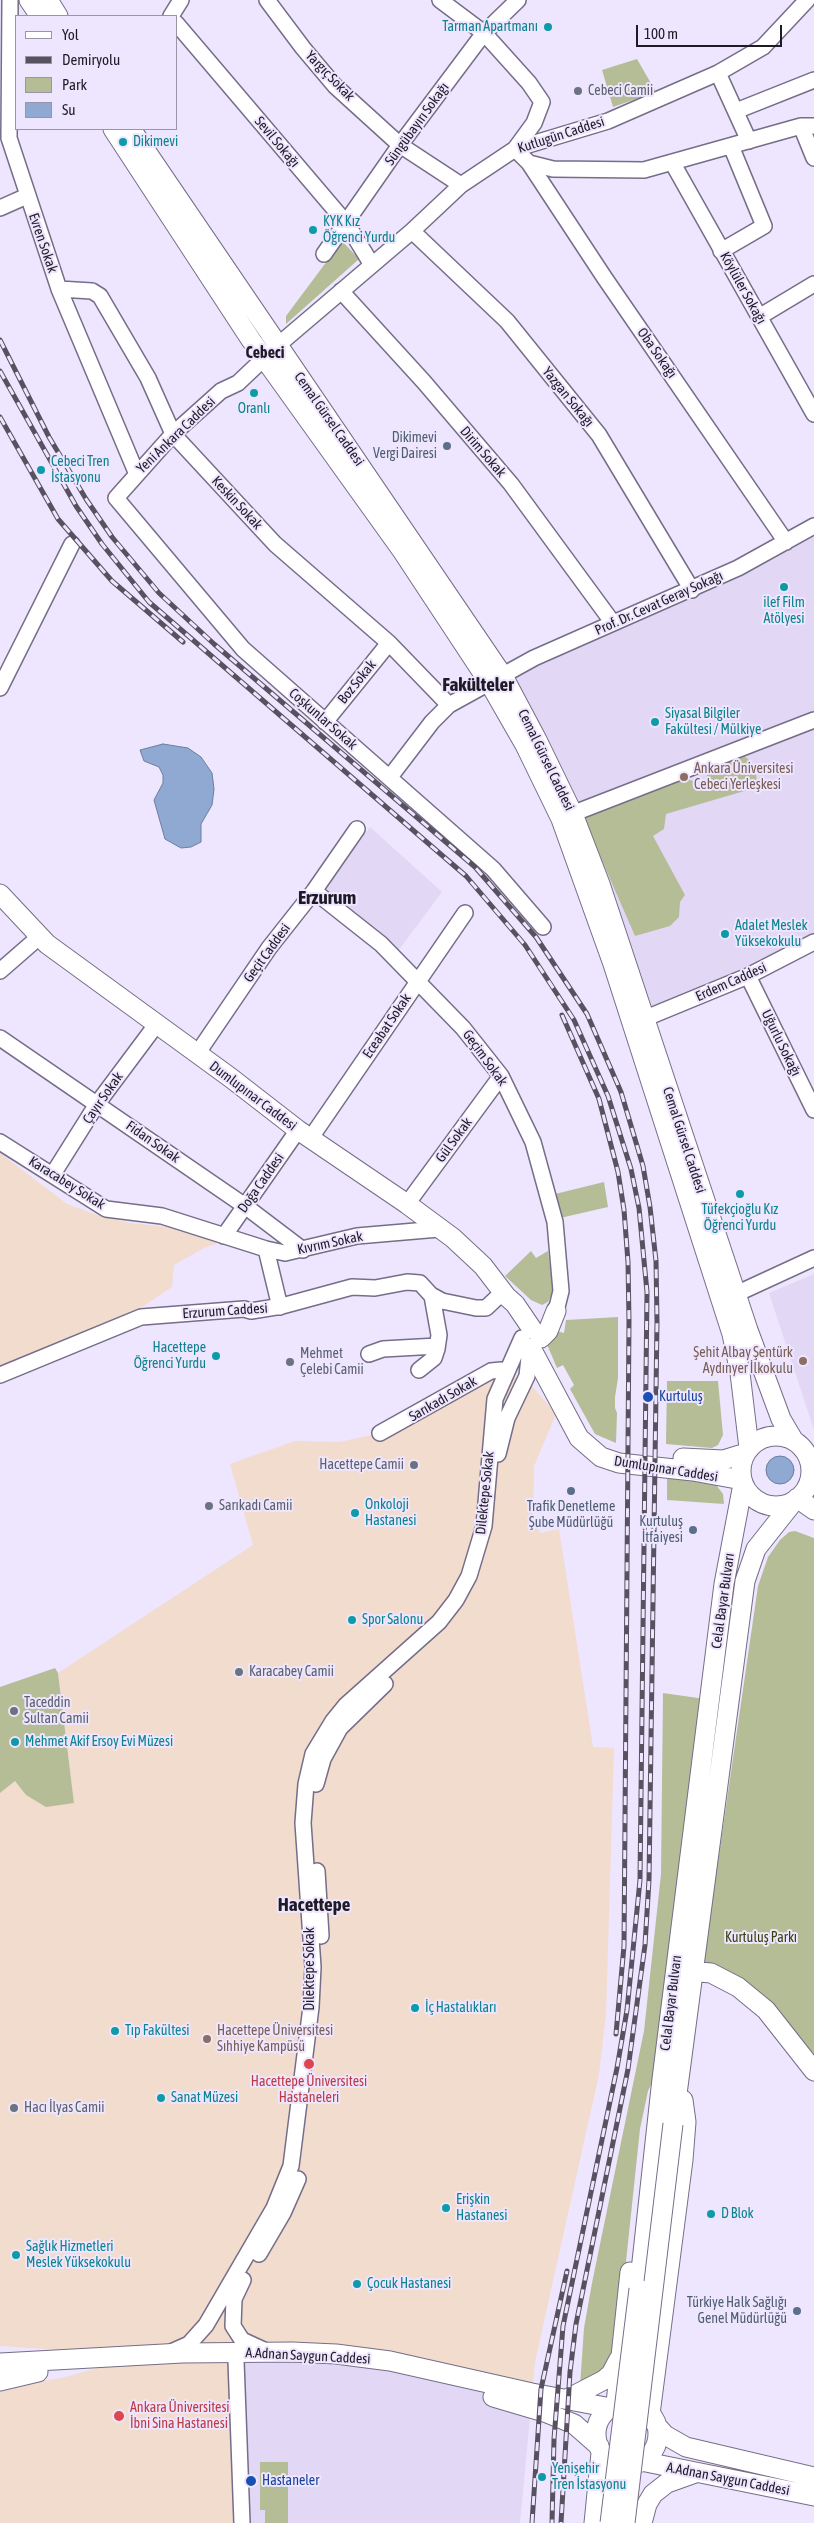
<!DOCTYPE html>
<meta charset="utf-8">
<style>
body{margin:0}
#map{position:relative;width:814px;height:2523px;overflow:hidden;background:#eee5fe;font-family:"Asap Condensed",sans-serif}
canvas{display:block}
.legend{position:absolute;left:15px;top:15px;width:162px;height:115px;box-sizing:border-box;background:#eee5fe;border:1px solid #9b94a8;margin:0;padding:6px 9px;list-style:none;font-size:15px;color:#1f1b26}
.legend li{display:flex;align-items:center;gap:10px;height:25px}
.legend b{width:25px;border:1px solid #9b94a8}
.scale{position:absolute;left:636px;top:25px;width:146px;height:22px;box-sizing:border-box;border:2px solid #1f1b26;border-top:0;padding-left:6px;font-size:15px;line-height:18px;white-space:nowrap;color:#1f1b26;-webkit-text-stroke:4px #eee5fe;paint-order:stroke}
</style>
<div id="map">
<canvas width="814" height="2523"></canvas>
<ul class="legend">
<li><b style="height:6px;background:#fff"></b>Yol</li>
<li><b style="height:6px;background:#575160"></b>Demiryolu</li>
<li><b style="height:14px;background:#b5bd97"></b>Park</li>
<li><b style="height:14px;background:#8fa9d2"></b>Su</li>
</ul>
<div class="scale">100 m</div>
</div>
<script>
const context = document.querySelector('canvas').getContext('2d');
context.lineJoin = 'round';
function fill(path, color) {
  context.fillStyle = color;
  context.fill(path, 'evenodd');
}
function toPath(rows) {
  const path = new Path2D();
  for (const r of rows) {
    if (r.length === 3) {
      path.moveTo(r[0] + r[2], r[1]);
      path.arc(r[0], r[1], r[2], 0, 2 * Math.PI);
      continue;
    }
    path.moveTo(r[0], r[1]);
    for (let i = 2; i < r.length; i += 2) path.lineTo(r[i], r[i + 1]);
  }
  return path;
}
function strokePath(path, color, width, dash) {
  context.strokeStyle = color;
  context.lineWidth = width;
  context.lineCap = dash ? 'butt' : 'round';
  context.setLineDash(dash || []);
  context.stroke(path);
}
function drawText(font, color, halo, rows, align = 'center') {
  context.font = font + ' "Asap Condensed",sans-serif';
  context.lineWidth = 4;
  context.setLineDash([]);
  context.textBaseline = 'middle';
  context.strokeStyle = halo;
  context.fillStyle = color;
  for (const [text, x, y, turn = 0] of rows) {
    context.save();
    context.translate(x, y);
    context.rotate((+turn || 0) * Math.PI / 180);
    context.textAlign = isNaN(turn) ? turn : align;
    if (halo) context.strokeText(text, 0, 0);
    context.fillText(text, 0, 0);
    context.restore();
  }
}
fill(toPath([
 [814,526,814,942,646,1018,503,676],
 [370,827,442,892,398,951,324,890],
 [814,1274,814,1430,769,1293],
 [236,2361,336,2361,418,2374,531,2407,520,2523,242,2523]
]), '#e2d8f6');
fill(toPath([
 [0,1153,67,1204,100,1216,130,1223,187,1229,222,1242,204,1248,174,1265,172,1287,145,1305,61,1344,0,1365],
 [491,1371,506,1374,531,1385,556,1414,534,1466,533,1515,540,1533,559,1529,593,1747,614,1748,606,2014,599,2074,535,2362,532,2393,390,2361,99,2358,63,2350,0,2346,0,1793,15,1780,26,1795,74,1803,58,1673,253,1545,230,1464,295,1441,340,1442,380,1433],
 [236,2361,242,2523,0,2523,0,2387,62,2378,100,2367,182,2362]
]), '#f1dcce');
fill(toPath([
 [637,59,656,92,613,107,602,70],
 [342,241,359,259,286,324,286,316],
 [743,755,748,759,756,775,758,787,666,814,664,829,653,836,685,895,680,902,679,917,670,926,635,936,583,817,684,778,696,782,698,790,708,791,705,782,709,768],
 [604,1182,608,1207,560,1218,555,1194],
 [531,1251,536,1258,548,1251,553,1290,548,1302,542,1305,531,1300,505,1276],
 [618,1317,618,1378,615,1397,615,1408,617,1413,616,1443,595,1434,570,1389,574,1385,563,1365,557,1368,546,1342,556,1331,564,1333,566,1320],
 [667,1381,718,1381,723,1435,718,1445,712,1448,666,1444],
 [667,1477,714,1482,723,1494,724,1504,667,1500],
 [795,1531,814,1538,814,2071,766,2009,702,1972,758,1586,768,1557,780,1540,789,1532],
 [55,1668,58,1673,74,1803,46,1807,26,1795,15,1781,0,1793,0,1687],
 [663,1693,705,1699,654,2078,648,2091,640,2129,617,2347,607,2368,580,2386,584,2328,592,2283,644,2031,661,1874],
 [260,2462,288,2462,288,2523,265,2523,265,2510,260,2510]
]), '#b5bd97');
const water = toPath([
 [163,744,188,748,201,757,212,773,214,789,212,805,201,824,201,842,191,847,181,848,165,839,154,800,163,783,163,775,159,767,144,761,140,750,163,744],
 [780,1470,14]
]);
fill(water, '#8fa9d2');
strokePath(water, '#6d7e9e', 1);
const minor = toPath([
 [10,0,9,138,59,289,136,472],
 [267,0,303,48,335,86,400,145,461,185],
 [440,0,484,33,529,83,542,102,534,123,515,149,529,163,553,169,644,170,801,126,814,126],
 [171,16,181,0],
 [176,23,347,224,372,265],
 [718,73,749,141],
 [736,111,814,80],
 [801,126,814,158],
 [672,162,814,414],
 [529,163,604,277,786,542],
 [0,208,27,196],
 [412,231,507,321,599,435,692,590],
 [721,251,764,226,731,146],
 [324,254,400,145,484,33,518,0],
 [59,289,92,291,100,296,148,378,173,434,275,544,389,643,449,705],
 [341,291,424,382,511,484,613,623],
 [759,317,814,284],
 [0,688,72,544],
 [325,722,389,643],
 [390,777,432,722,449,705,534,658,738,568,814,526],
 [564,817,814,720],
 [314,891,381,944,463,1028,501,1076,533,1142,555,1222,561,1291,556,1311],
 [543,927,493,869,243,649,116,498,173,434,221,391,238,383,277,346,412,231,461,185,515,149,608,121,718,73,763,47,807,0],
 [0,971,39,937],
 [748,976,814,1110],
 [646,1018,748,976,814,942],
 [0,1038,245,1206,303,1250],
 [197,1054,269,948,314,891,357,829],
 [310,1139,465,913],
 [0,1142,106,1209,162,1216,266,1249,285,1253,357,1236,439,1229],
 [53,1174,97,1104,156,1025],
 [407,1204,501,1076],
 [224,1236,298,1130],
 [266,1249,280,1307],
 [736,1294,814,1258],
 [369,1354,383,1349,437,1346],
 [419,1370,434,1358,437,1349,439,1335,432,1296],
 [0,1375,141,1317,244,1309,251,1311,282,1306,352,1287,375,1288,407,1282,420,1283,431,1295,442,1301,476,1308,486,1308,503,1292],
 [380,1433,491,1371,501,1370,505,1374],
 [498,1454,507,1418,527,1376,530,1348],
 [316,1784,323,1759,340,1728,385,1684],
 [317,1871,321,1936],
 [259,2254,283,2213,298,2179],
 [243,2280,234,2299,233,2326,242,2340,266,2351],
 [171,2352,189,2344,206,2325,274,2208,291,2166,311,2007,313,1967,303,1823,306,1784,313,1754,333,1721,346,1705,439,1622,456,1600,469,1576,484,1526,495,1399,522,1338],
 [236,2361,242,2523]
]);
const major = toPath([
 [29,0,40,16],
 [48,0,58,16],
 [113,129,251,340,403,552,490,684,525,745,561,819,613,964,732,1334,740,1373,749,1448],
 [131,129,503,676,537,740,573,814,600,884,748,1330,781,1419,794,1441],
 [0,894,47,944,231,1078,298,1130,407,1204,453,1238,483,1266,506,1296,515,1304,532,1329],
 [541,1338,548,1331,556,1311],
 [531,1348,579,1438,601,1457,619,1463,693,1471,742,1480],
 [776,1471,35],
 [683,1458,723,1460,746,1453],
 [797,1498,814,1510],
 [700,1972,711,1973,738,1987,766,2010,814,2071],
 [673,2124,745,1581,756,1549,794,1501],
 [639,2289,662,2079,724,1584,743,1484],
 [0,2363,182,2353,292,2352,336,2354,390,2361,532,2393,611,2408],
 [0,2381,38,2372],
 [493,2397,547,2413,574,2424,599,2446],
 [567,2399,604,2380,611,2374,619,2359],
 [616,2403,630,2272],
 [627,2434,31],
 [650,2414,683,2160,686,2122,683,2100],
 [656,2425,665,2435,686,2447,814,2477],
 [641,2461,814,2496],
 [594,2523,601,2453],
 [642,2523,647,2504,653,2494,667,2483,695,2473]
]);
strokePath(minor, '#766d88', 18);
strokePath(major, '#766d88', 21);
strokePath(minor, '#fff', 15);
strokePath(major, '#fff', 19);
const rail = toPath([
 [0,340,49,437,86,499,112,537,159,593,214,644,475,867,536,937,587,1014,621,1092,643,1166,650,1207,656,1261,657,1322,649,1880,645,1945,628,2069,576,2324,570,2372,561,2523],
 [0,371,76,506,102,544,149,602,466,876,525,945,574,1020,608,1096,631,1169,639,1208,647,1292,640,1880,627,2010,617,2068,563,2326,554,2439,552,2523],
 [0,417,58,519,112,581,183,642],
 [562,1015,599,1099,618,1172,624,1210,628,1262,629,1321,624,1946,616,2034],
 [532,2523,541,2389,567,2271]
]);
strokePath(rail, '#575160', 5);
strokePath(rail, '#eee5fe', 3, [9]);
const majorBridge = toPath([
 [610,2523,639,2289],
 [625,2523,673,2124]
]);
strokePath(majorBridge, '#766d88', 21, []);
strokePath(majorBridge, '#fff', 19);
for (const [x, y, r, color] of [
 [548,27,5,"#0f9aa8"],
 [578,91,5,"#6b7280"],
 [123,142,5,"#0f9aa8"],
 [313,230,5,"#0f9aa8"],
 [254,393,5,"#0f9aa8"],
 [447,446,5,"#5c6f8a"],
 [41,470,5,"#0f9aa8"],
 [784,587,5,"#0f9aa8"],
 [655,722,5,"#0f9aa8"],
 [684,777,5,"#8d6e63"],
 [725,934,5,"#0f9aa8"],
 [740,1194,5,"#0f9aa8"],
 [216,1356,5,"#0f9aa8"],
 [803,1361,5,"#8d6e63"],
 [290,1362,5,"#6b7280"],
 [648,1397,6,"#1a4fb4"],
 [414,1465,5,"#6b7280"],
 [571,1491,5,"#5c6f8a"],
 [209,1506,5,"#6b7280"],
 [355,1513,5,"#0f9aa8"],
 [693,1530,5,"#5c6f8a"],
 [352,1620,5,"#0f9aa8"],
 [239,1672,5,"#6b7280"],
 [14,1711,5,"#6b7280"],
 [15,1742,5,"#0f9aa8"],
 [415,2008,5,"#0f9aa8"],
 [115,2031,5,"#0f9aa8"],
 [207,2039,5,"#8d6e63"],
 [309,2064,6,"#e0444e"],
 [161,2098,5,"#0f9aa8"],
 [14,2108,5,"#6b7280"],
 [446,2208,5,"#0f9aa8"],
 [711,2214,5,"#0f9aa8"],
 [16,2255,5,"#0f9aa8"],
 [357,2284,5,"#0f9aa8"],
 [797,2311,5,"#5c6f8a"],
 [119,2416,6,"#e0444e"],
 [542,2477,5,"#0f9aa8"],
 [251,2481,6,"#1a4fb4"]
]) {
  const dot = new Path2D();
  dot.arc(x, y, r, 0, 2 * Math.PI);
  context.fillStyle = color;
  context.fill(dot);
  strokePath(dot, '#eee5fe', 2);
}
drawText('14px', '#0d838f', '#eee5fe', [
 ["Tarman Apartmanı",538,27,"right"],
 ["Dikimevi",133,142],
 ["KYK Kız",323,222],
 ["Öğrenci Yurdu",323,238],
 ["Oranlı",254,409,"center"],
 ["Cebeci Tren",51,462],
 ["İstasyonu",51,478],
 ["ilef Film",784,603,"center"],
 ["Atölyesi",784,619,"center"],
 ["Siyasal Bilgiler",665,714],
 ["Fakültesi / Mülkiye",665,730],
 ["Adalet Meslek",735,926],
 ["Yüksekokulu",735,942],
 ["Tüfekçioğlu Kız",740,1210,"center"],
 ["Öğrenci Yurdu",740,1226,"center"],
 ["Hacettepe",206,1348,"right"],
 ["Öğrenci Yurdu",206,1364,"right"],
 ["Onkoloji",365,1505],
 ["Hastanesi",365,1521],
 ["Spor Salonu",362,1620],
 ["Mehmet Akif Ersoy Evi Müzesi",25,1742],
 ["İç Hastalıkları",425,2008],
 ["Tıp Fakültesi",125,2031],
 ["Sanat Müzesi",171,2098],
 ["Erişkin",456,2200],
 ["Hastanesi",456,2216],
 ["D Blok",721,2214],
 ["Sağlık Hizmetleri",26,2247],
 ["Meslek Yüksekokulu",26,2263],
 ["Çocuk Hastanesi",367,2284],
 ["Yenişehir",552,2469],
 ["Tren İstasyonu",552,2485]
], 'left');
drawText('14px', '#1f1b26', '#eee5fe', [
 ["Yargıç Sokak",330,76,46],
 ["Süngübayırı Sokağı",417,124,-54],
 ["Kutlugün Caddesi",561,135,-18],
 ["Sevil Sokağı",277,142,50],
 ["Evren Sokak",43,243,71],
 ["Köylüler Sokağı",743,288,61],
 ["Oba Sokağı",657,353,55],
 ["Yazgan Sokağı",568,397,51],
 ["Cemal Gürsel Caddesi",329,419,55],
 ["Yeni Ankara Caddesi",176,435,-44],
 ["Dirim Sokak",483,452,49],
 ["Keskin Sokak",237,503,47],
 ["Prof. Dr. Cevat Geray Sokağı",659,603,-24],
 ["Boz Sokak",357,682,-51],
 ["Coşkunlar Sokak",323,719,41],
 ["Cemal Gürsel Caddesi",546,760,64],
 ["Geçit Caddesi",267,953,-54],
 ["Erdem Caddesi",731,982,-24],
 ["Eceabat Sokak",387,1026,-56],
 ["Uğurlu Sokağı",781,1043,64],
 ["Geçim Sokak",485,1058,54],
 ["Dumlupınar Caddesi",253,1096,37],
 ["Çayır Sokak",103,1098,-55],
 ["Gül Sokak",454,1140,-54],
 ["Cemal Gürsel Caddesi",684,1140,72],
 ["Fidan Sokak",153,1142,35],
 ["Karacabey Sokak",67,1183,32],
 ["Doğa Caddesi",261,1183,-55],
 ["Kıvrım Sokak",330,1243,-12],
 ["Erzurum Caddesi",225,1311,-4],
 ["Sarıkadı Sokak",443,1399,-30],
 ["Dumlupınar Caddesi",666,1469,9],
 ["Dilektepe Sokak",485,1493,-84],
 ["Celal Bayar Bulvarı",723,1601,-82],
 ["Dilektepe Sokak",310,1969,-90],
 ["Celal Bayar Bulvarı",671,2003,-83],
 ["A.Adnan Saygun Caddesi",308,2356,3],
 ["A.Adnan Saygun Caddesi",728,2479,11]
]);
drawText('14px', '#5b616d', '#eee5fe', [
 ["Cebeci Camii",588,91],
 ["Mehmet",300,1354],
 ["Çelebi Camii",300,1370],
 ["Hacettepe Camii",404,1465,"right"],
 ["Sarıkadı Camii",219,1506],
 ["Karacabey Camii",249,1672],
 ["Taceddin",24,1703],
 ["Sultan Camii",24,1719],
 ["Hacı İlyas Camii",24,2108]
], 'left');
drawText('14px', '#4e5e75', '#eee5fe', [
 ["Dikimevi",437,438],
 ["Vergi Dairesi",437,454],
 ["Trafik Denetleme",571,1507,"center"],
 ["Şube Müdürlüğü",571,1523,"center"],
 ["Kurtuluş",683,1522],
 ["İtfaiyesi",683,1538],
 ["Türkiye Halk Sağlığı",787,2303],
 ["Genel Müdürlüğü",787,2319]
], 'right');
drawText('14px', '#785e54', '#eee5fe', [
 ["Ankara Üniversitesi",694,769],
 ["Cebeci Yerleşkesi",694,785],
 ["Şehit Albay Şentürk",793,1353,"right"],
 ["Aydınyer İlkokulu",793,1369,"right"],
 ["Hacettepe Üniversitesi",217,2031],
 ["Sıhhiye Kampüsü",217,2047]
], 'left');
drawText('14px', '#164399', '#eee5fe', [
 ["Kurtuluş",659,1397],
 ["Hastaneler",262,2481]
], 'left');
drawText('14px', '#384006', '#eee5fe', [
 ["Kurtuluş Parkı",761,1938]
]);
drawText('14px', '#be3a42', '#eee5fe', [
 ["Hacettepe Üniversitesi",309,2082],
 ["Hastaneleri",309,2098],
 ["Ankara Üniversitesi",130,2408,"left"],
 ["İbni Sina Hastanesi",130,2424,"left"]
]);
drawText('bold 16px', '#1f1b26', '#eee5fe', [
 ["Cebeci",265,353]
]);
drawText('bold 19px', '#1f1b26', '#eee5fe', [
 ["Fakülteler",478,685],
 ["Erzurum",327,898],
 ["Hacettepe",314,1905]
]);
</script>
